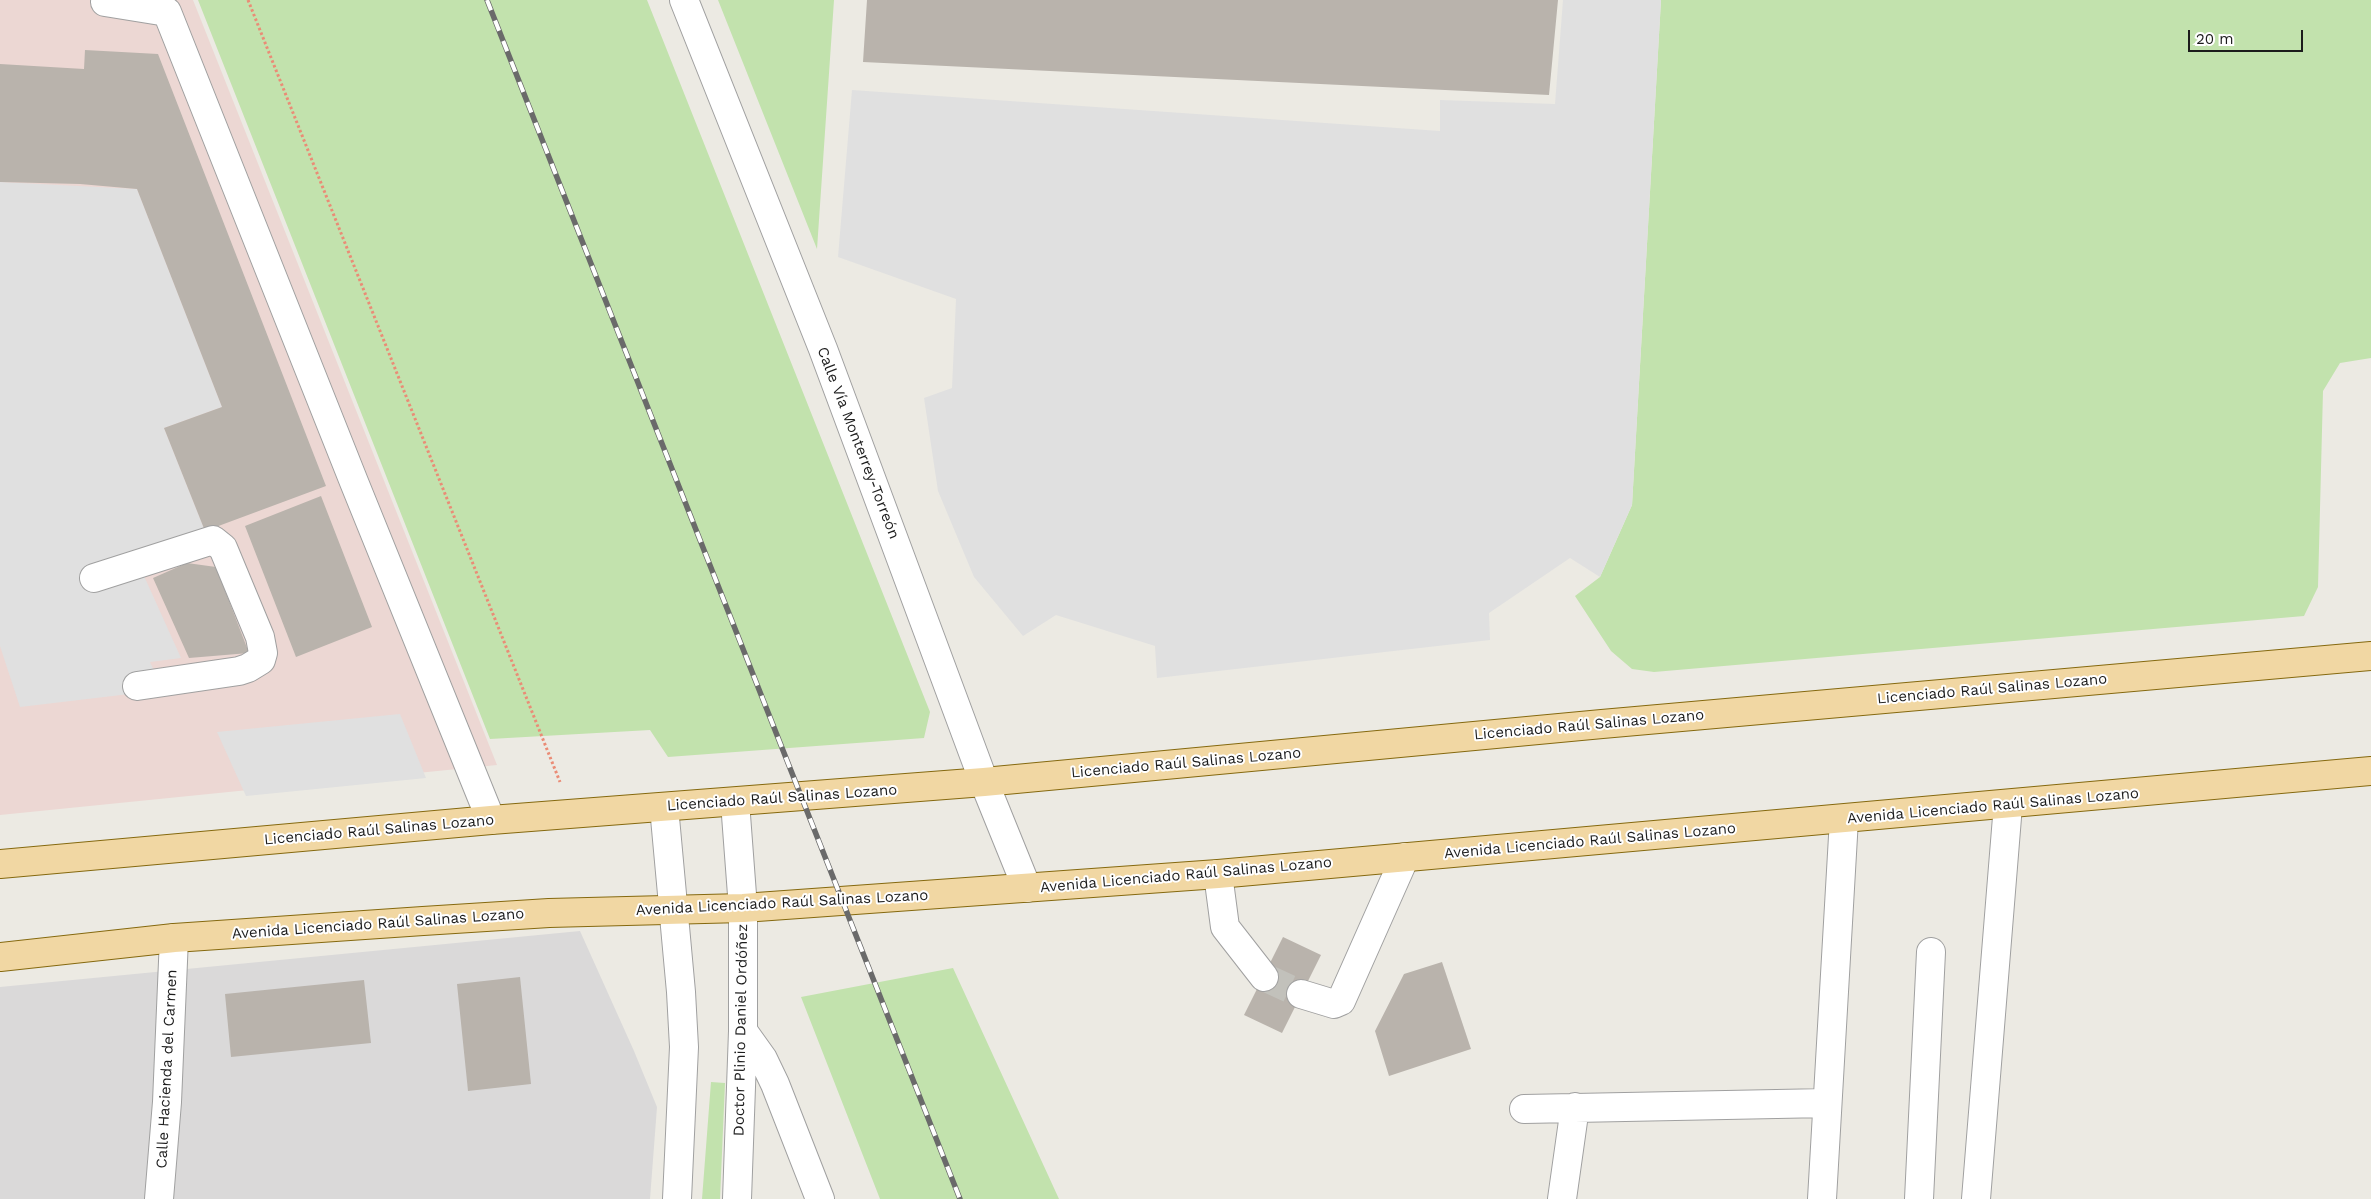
<!DOCTYPE html>
<meta charset="utf-8">
<style>
body{margin:0}
#map{position:relative;width:2371px;height:1199px;overflow:hidden;background:#eceae3;font-family:"Work Sans",sans-serif}
canvas{display:block}
.scale{position:absolute;left:2188px;top:30px;width:115px;height:22px;box-sizing:border-box;border:2px solid #1c1c1c;border-top:0;padding-left:6px;font-size:15px;line-height:18px;white-space:nowrap;color:#1c1c1c;-webkit-text-stroke:4px #fff;paint-order:stroke}
</style>
<div id="map">
<canvas width="2371" height="1199"></canvas>
<div class="scale">20 m</div>
</div>
<script>
const context = document.querySelector('canvas').getContext('2d');
context.lineJoin = 'round';
function fill(path, color) {
  context.fillStyle = color;
  context.fill(path, 'evenodd');
}
function toPath(rows) {
  const path = new Path2D();
  for (const r of rows) {
    path.moveTo(r[0], r[1]);
    for (let i = 2; i < r.length; i += 2) path.lineTo(r[i], r[i + 1]);
  }
  return path;
}
function strokePath(path, color, width, dash) {
  context.strokeStyle = color;
  context.lineWidth = width;
  context.lineCap = dash ? 'butt' : 'round';
  context.setLineDash(dash || []);
  context.stroke(path);
}
function drawText(font, color, halo, rows, align = 'center') {
  context.font = font + ' "Work Sans",sans-serif';
  context.lineWidth = 4;
  context.setLineDash([]);
  context.textBaseline = 'middle';
  context.strokeStyle = halo;
  context.fillStyle = color;
  for (const [text, x, y, turn = 0] of rows) {
    context.save();
    context.translate(x, y);
    context.rotate((+turn || 0) * Math.PI / 180);
    context.textAlign = isNaN(turn) ? turn : align;
    if (halo) context.strokeText(text, 0, 0);
    context.fillText(text, 0, 0);
    context.restore();
  }
}
fill(toPath([
 [580,931,634,1051,657,1107,650,1199,0,1199,0,987]
]), '#dad9d9');
fill(toPath([
 [0,0,193,0,497,765,0,815]
]), '#ecd7d3');
fill(toPath([
 [198,0,647,0,930,712,924,738,668,757,650,730,490,739],
 [718,0,834,0,817,249],
 [1661,0,2371,0,2371,358,2340,363,2323,391,2318,587,2304,616,1654,672,1632,669,1611,651,1575,596,1600,577,1632,505],
 [953,968,1059,1199,880,1199,801,997],
 [711,1082,725,1083,720,1199,702,1199]
]), '#c2e2ad');
fill(toPath([
 [1563,0,1661,0,1632,505,1600,577,1570,558,1489,613,1490,640,1157,678,1155,646,1056,615,1023,636,974,577,938,491,924,398,952,388,956,299,838,257,852,90,1440,131,1440,100,1555,104],
 [0,182,137,189,222,407,164,428,205,531,135,556,181,658,150,662,163,690,20,707,0,646],
 [400,714,426,778,246,796,217,732]
]), '#e0e0e0');
fill(toPath([
 [867,0,1558,0,1549,95,863,62],
 [85,50,158,54,326,486,205,531,164,428,222,407,137,189,80,184,0,182,0,64,84,69],
 [321,496,372,627,296,657,245,526],
 [187,563,216,567,249,653,189,658,153,578],
 [1283,937,1321,955,1282,1033,1244,1015],
 [1442,962,1471,1049,1389,1076,1375,1031,1404,974],
 [520,977,531,1084,468,1091,457,984],
 [364,980,371,1043,231,1057,225,994]
]), '#b9b3ac');
strokePath(toPath([
 [1264,977,1301,994]
]), '#c2c1bb', 28, [28, 14]);
const minor = toPath([
 [684,0,823,349,984,782,1027,888],
 [105,2,167,12,354,482,491,820],
 [94,578,213,540,223,548,260,637,263,653,261,660,248,668,239,671,137,686],
 [735,802,743,908,743,1031,737,1199],
 [664,807,681,992,684,1047,677,1199],
 [1218,874,1225,927,1264,977],
 [1301,994,1334,1004,1341,1001,1405,857],
 [743,1031,763,1059,775,1084,820,1199],
 [1524,1109,1827,1103],
 [159,1199,167,1102,174,938],
 [1562,1199,1575,1107],
 [1822,1199,1844,819],
 [1919,1199,1931,952],
 [1976,1199,2008,805]
]);
const major = toPath([
 [0,864,491,820,984,782,1602,724,2371,656],
 [0,957,174,938,423,921,549,913,743,908,1218,874,2371,771]
]);
strokePath(minor, '#a0a0a0', 30);
strokePath(major, '#85690f', 30);
strokePath(toPath([
 [248,0,560,782]
]), '#ea8c76', 3, [2.5, 2.5]);
strokePath(minor, '#fff', 28);
strokePath(major, '#f1d7a3', 28);
const rail = toPath([
 [487,0,960,1199]
]);
strokePath(rail, '#6a6a6a', 5.5);
strokePath(rail, '#fff', 4, [11]);
drawText('15px', '#1c1c1c', '#fff', [
 ["Calle Vía Monterrey-Torreón",858,443,69],
 ["Licenciado Raúl Salinas Lozano",1992,689,-5],
 ["Licenciado Raúl Salinas Lozano",1589,725,-5],
 ["Licenciado Raúl Salinas Lozano",1186,763,-5],
 ["Licenciado Raúl Salinas Lozano",782,798,-4],
 ["Avenida Licenciado Raúl Salinas Lozano",1993,806,-5],
 ["Licenciado Raúl Salinas Lozano",379,830,-5],
 ["Avenida Licenciado Raúl Salinas Lozano",1590,841,-5],
 ["Avenida Licenciado Raúl Salinas Lozano",1186,875,-5],
 ["Avenida Licenciado Raúl Salinas Lozano",782,903,-3],
 ["Avenida Licenciado Raúl Salinas Lozano",378,924,-4],
 ["Doctor Plinio Daniel Ordóñez",741,1030,-89],
 ["Calle Hacienda del Carmen",167,1069,-87]
]);
</script>
